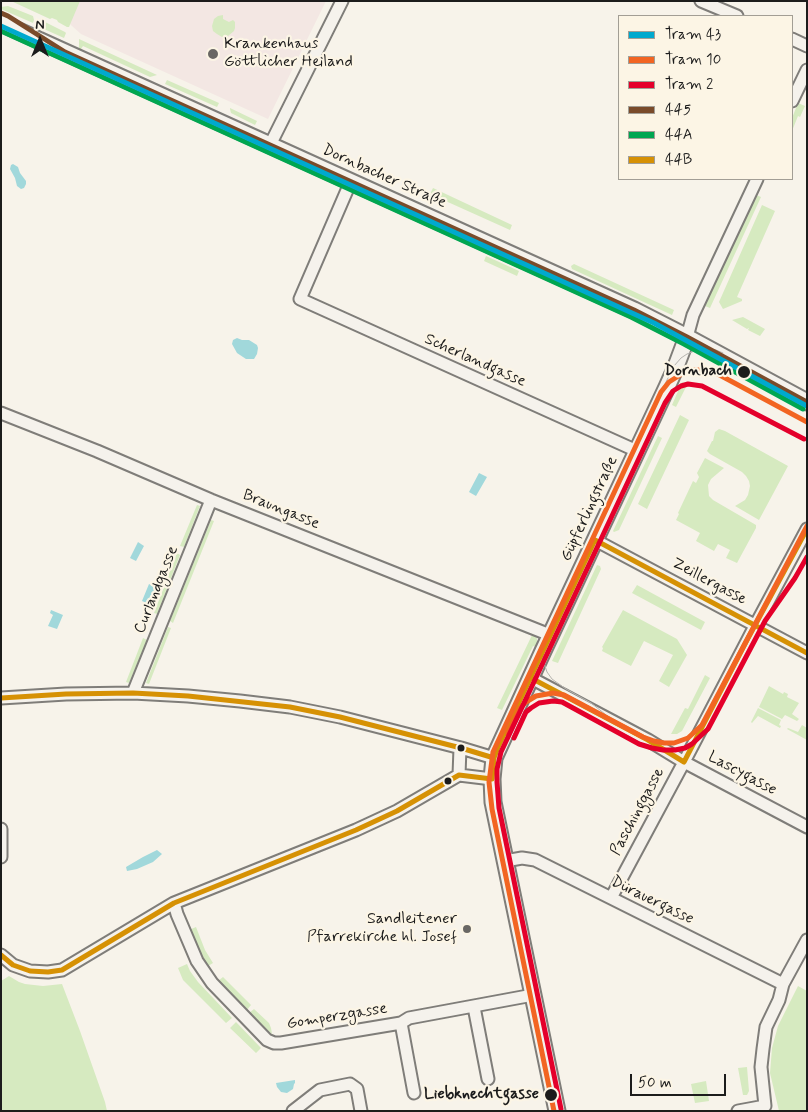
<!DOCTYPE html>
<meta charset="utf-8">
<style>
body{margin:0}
#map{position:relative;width:808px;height:1112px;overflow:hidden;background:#f7f3ea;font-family:Mynerve,sans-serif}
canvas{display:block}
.frame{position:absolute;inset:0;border:2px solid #1c1c1c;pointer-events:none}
.legend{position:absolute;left:618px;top:15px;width:175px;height:165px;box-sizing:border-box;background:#fcf5e5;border:1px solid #a29e95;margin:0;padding:6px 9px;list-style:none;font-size:15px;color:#1c1c1c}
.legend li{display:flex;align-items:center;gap:10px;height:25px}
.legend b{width:25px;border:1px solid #a29e95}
.north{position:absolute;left:15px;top:15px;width:50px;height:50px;-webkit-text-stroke:4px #fcf5e5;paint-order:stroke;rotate:0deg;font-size:14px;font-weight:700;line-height:20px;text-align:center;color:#1c1c1c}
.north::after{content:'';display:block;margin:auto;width:18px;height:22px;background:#1c1c1c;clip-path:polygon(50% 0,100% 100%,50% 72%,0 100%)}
.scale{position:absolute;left:630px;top:1074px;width:96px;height:22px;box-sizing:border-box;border:2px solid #1c1c1c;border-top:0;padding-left:6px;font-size:15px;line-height:18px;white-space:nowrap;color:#1c1c1c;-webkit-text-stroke:4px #fcf5e5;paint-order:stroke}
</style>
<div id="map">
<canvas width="808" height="1112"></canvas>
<div class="frame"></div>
<ul class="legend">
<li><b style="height:6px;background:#00a9ce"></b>Tram 43</li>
<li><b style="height:6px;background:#f26522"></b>Tram 10</li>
<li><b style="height:6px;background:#e4002b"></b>Tram 2</li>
<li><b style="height:6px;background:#7a4b2a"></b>445</li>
<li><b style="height:6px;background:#00a651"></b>44A</li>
<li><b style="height:6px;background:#d69104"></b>44B</li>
</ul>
<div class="north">N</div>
<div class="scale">50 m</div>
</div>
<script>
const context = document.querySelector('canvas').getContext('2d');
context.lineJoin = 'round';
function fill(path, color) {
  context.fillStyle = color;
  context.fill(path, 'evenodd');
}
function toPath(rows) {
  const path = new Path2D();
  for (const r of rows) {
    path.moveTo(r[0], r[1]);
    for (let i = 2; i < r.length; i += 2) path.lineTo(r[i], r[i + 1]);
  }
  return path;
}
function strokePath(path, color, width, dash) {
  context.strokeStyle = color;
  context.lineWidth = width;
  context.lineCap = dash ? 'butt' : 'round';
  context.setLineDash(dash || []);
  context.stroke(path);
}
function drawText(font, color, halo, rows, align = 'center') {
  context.font = font + ' Mynerve,sans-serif';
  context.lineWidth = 4.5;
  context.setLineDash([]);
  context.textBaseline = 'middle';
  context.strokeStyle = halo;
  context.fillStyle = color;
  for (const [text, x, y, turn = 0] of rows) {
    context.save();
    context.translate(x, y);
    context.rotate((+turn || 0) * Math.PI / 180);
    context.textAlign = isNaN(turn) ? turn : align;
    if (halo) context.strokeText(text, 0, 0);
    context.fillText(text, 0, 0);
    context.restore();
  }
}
fill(toPath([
 [30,1,326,1,268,119,81,34,63,18]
]), '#f3e7e3');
fill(toPath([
 [11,1,80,1,69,27,67,27,58,22,57,20,52,18,50,19],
 [8,6,33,16,34,20,33,23,1,9,1,7],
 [223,15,223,19,229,22,233,20,235,22,235,28,234,31,228,36,222,37,217,34,213,31,212,26,214,19,218,16],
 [41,20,65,32,66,33,64,38,35,25,37,21],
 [79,39,157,75,150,77,83,46,81,49,79,49],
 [167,80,219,103,217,107,165,84],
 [798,103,805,106,800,117,798,116,792,131,792,118],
 [230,109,230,108,257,121,255,125,231,113],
 [433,188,512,225,510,230,430,194],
 [756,195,761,197,710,308,705,306],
 [762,205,775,211,737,297,742,299,742,301,723,309,719,302],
 [486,256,519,271,517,276,484,261],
 [574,264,674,310,672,315,572,269,571,266],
 [743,317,765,329,760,336,748,330,749,328,747,329,732,320],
 [682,382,686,384,686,387,676,407,672,405],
 [680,415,689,420,647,509,638,504],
 [719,429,725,431,788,466,759,520,735,506,745,500,748,495,750,486,749,481,746,476,742,472,710,454,707,451,712,441,713,441,715,432],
 [658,436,662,438,619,530,614,532,613,531],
 [705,458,724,468,711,479,708,485,709,496,713,500,756,525,756,528,737,563,726,558,730,550,718,544,714,551,696,541,700,533,676,520,679,514,678,513,693,481,696,483,699,477,697,473],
 [197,505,200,506,184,547,180,546],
 [211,520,214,521,173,623,170,621],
 [177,553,180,555,157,614,154,613],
 [597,565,600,566,601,569,558,663,552,661],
 [637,585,705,622,701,630,632,593],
 [623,610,677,639,687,655,669,687,659,681,673,655,644,641,631,666,602,651,603,648,602,647],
 [168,627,171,628,149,684,146,683],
 [533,633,536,636,537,639,537,645,536,647,533,646,502,710,497,708],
 [143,638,147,640,129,683,126,682],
 [705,675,710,678,682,731,677,734,671,734,685,708,688,709],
 [769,686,783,694,784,692,788,694,787,697,799,703,792,714,799,719,797,721,785,715,782,719,759,707],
 [758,708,781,720,779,725,781,726,780,728,758,716,752,723,751,722],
 [802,725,807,728,807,740,787,729,788,728,798,732],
 [196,927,205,950,213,963,208,966,189,930],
 [187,964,190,971,198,982,232,1018,226,1023,183,980,178,968],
 [9,976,19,982,25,984,43,986,62,984,80,1031,105,1102,107,1111,1,1111,1,981],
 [223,977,251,1005,247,1010,218,981],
 [798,986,807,991,807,1111,779,1111,770,1073,772,1048,778,1026],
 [254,1009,269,1023,271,1028,272,1034,249,1013],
 [236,1022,261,1048,256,1053,230,1028],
 [747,1067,749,1091,747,1095,743,1095,738,1068],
 [706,1081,709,1101,695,1103,691,1084]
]), '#d6eac0');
fill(toPath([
 [13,164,18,167,20,173,26,181,26,184,24,188,21,189,17,186,15,178,10,169,11,165],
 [237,338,242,340,249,340,257,345,258,348,257,354,254,359,246,359,237,353,232,344,233,340],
 [479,473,487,477,476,496,469,492],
 [138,542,144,546,136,561,130,558],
 [149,584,156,587,149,604,142,601],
 [51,610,63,615,57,629,48,626,53,615,50,613],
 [157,850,162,854,153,862,137,869,127,871,126,867,143,857],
 [295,1080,295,1083,294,1084,293,1089,287,1093,281,1092,277,1087,276,1083]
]), '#a1d8db');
const street = toPath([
 [701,1,737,16],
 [792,39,807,46],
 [792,101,807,70],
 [270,145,342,1],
 [351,181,300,299,637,451],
 [687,337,693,315,757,179],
 [1,413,97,451,211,500,550,635],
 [595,540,807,653],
 [531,678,648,740,684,762,807,827],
 [133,693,211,500],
 [1,698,66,694,133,693,188,696,240,701,290,707,340,717,461,748,494,758],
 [459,775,460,748],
 [1,829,1,857],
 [505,861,522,858,535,860,783,984],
 [611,898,684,762,755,626,807,529],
 [174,903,177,914,197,961,212,983,267,1040,274,1043,281,1043,401,1023,409,1018,533,995],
 [1,955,13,965,30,971,48,972,62,970,174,903,356,830,397,811,459,775,492,779],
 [474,1007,488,1079],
 [401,1023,414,1093],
 [293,1111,320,1090,350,1084,357,1089,361,1111],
 [738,1111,765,1106,761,1067,763,1049,766,1027,779,1000,783,984,807,940]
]);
const secondary = toPath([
 [1,23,634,310,687,337,807,402],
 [557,1111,493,802,492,779,494,758,543,651,667,387,675,369,687,337]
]);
strokePath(street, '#7f7d79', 15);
strokePath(secondary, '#7f7d79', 19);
strokePath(street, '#f5f2ec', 11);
strokePath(secondary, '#f5f2ec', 15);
strokePath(toPath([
 [661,392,674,366,681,358,687,354,697,350,707,349,716,350,723,353],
 [547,636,543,651,543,660,547,672,552,679,566,689,591,703,615,722]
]), '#b6b4af', 1);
strokePath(toPath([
 [1,13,8,16,65,52,634,310,687,337,807,402]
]), '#7a4b2a', 5);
strokePath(toPath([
 [1,31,631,317,684,344,803,409]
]), '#00a651', 5);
strokePath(toPath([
 [531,678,648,740,684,762,747,640,807,529],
 [1,698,66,694,133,693,188,696,290,707,340,717,461,748,494,758],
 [1,955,13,965,30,971,48,972,62,970,174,903,356,830,397,811,459,775,492,779,494,758,498,747,595,540,807,653]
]), '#d69104', 5);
strokePath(toPath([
 [1,26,654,323,807,406]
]), '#00a9ce', 5);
strokePath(toPath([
 [508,733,520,708,526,702,536,696,553,693,564,695,643,737,654,741,664,743,674,743,688,738,702,725,807,526],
 [554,1111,492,809,489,782,493,752,661,392,669,382,680,375,694,370,704,370,714,372,807,422]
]), '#f26522', 5);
strokePath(toPath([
 [514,738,526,712,531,708,539,703,553,701,562,702,639,744,652,748,663,750,675,750,685,748,692,744,708,729,765,621,795,578,807,557],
 [561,1109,499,808,497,782,497,769,501,752,665,403,673,391,681,386,688,384,702,386,804,439]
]), '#e4002b', 5);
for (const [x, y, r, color] of [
 [213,54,6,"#696764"],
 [744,372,7,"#1c1c1c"],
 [461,748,4.5,"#1c1c1c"],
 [448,781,4.5,"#1c1c1c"],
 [467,929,5,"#696764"],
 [551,1095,7,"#1c1c1c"]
]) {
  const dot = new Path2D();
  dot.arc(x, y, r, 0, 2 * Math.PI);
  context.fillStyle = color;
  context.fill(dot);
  strokePath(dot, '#fcf5e5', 2);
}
drawText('16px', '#1c1c1c', '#fcf5e5', [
 ["Krankenhaus",224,45],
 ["Göttlicher Heiland",224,63],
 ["Sandleitener",457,920,"right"],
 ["Pfarrekirche hl. Josef",457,938,"right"]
], 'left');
drawText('16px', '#1c1c1c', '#fcf5e5', [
 ["Dornbacher Straße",384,177,24],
 ["Scherlandgasse",475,361,24],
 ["Güpferlingstraße",590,509,-65],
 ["Braungasse",281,510,22],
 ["Zeillergasse",709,582,28],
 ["Curlandgasse",157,590,-68],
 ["Lascygasse",742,774,28],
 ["Paschinggasse",638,812,-62],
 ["Dürauergasse",652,901,26],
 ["Gomperzgasse",337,1017,-9]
]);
drawText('bold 16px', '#1c1c1c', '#fcf5e5', [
 ["Dornbach",732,372],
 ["Liebknechtgasse",539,1095]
], 'right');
</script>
